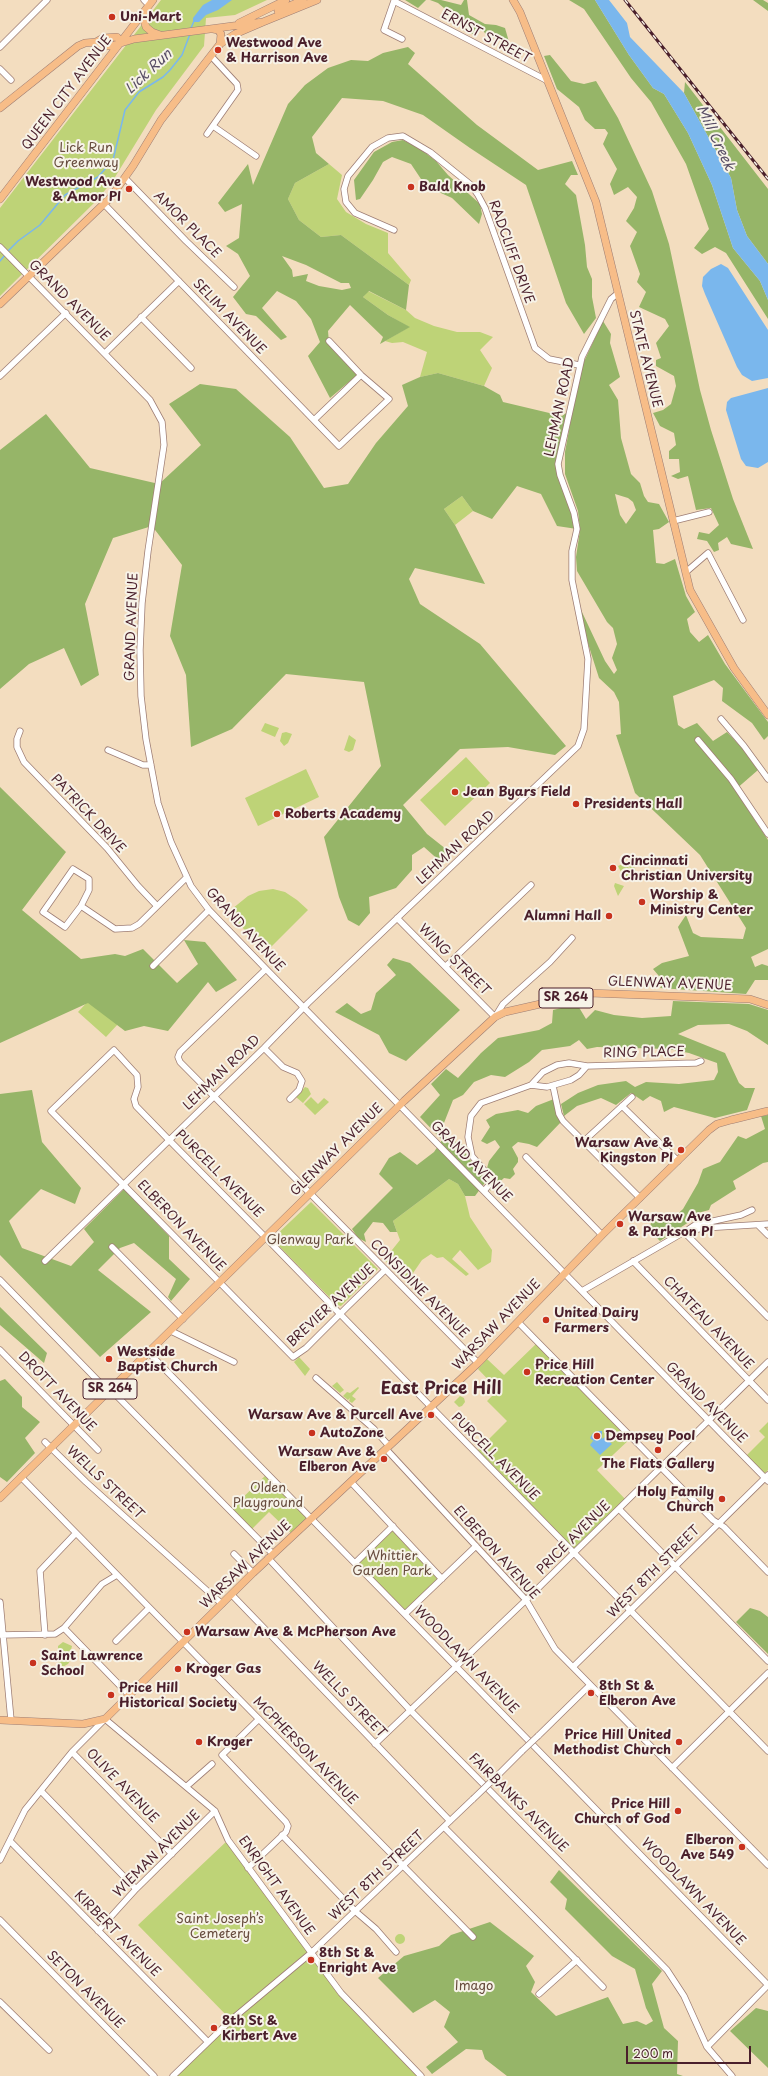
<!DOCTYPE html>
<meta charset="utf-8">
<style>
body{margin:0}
#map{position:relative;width:768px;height:2076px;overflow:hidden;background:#f3ddbf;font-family:"Playpen Sans",sans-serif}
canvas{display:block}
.scale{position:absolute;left:626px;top:2046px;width:125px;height:18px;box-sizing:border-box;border:2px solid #4a1f2b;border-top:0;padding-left:5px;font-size:12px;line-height:14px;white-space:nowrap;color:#4a1f2b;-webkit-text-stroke:3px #f7f3e8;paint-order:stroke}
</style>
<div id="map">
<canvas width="768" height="2076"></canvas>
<div class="scale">200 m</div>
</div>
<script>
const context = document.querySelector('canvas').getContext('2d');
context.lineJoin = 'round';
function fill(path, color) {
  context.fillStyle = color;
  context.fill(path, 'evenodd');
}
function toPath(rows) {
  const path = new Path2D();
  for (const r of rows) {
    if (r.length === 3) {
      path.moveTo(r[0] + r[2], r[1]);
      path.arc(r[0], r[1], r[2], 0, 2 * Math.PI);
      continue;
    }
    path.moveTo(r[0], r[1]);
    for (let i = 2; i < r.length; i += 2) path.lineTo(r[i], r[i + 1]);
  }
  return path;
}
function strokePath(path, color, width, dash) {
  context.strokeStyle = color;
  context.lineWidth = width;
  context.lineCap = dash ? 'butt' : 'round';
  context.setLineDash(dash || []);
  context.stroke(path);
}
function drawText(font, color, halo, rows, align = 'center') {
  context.font = font + ' "Playpen Sans",sans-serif';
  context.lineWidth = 4;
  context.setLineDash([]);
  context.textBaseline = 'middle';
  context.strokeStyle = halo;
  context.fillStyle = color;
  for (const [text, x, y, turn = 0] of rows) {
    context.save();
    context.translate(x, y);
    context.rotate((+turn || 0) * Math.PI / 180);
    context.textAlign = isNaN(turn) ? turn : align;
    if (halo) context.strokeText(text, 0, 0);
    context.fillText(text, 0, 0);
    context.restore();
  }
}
fill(toPath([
 [161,0,267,0,235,15,206,18,204,46,156,110,112,182,94,203,0,296,0,208],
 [329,164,342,175,337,199,346,212,366,224,388,233,388,253,411,280,409,285,341,235,321,237,299,220,288,199,295,183],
 [368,291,406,310,415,318,434,326,457,332,480,332,493,337,480,350,492,368,484,386,438,373,420,377,427,352,403,342,392,343,385,341,409,327,388,315,363,297],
 [462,496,473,511,455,525,444,509],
 [265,723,279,728,275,737,261,731],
 [286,732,292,734,288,743,284,746,280,741,282,733],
 [349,735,356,740,353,750,349,752,344,750],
 [466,757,490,783,445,826,420,800],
 [306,769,319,797,258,826,245,798],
 [627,862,632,880,630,877,626,877,626,882,618,866],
 [628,862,635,868,636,874,633,879],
 [615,883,624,886,618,896,614,886],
 [273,889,285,892,297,900,308,910,269,949,265,949,227,913,248,896,259,891],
 [132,954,149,969,118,1024,106,1037,78,1012],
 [305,1087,308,1088,311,1094,303,1103,296,1097],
 [311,1097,318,1104,324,1098,329,1102,315,1115,304,1104],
 [449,1179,458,1184,465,1196,470,1217,492,1250,491,1262,478,1270,460,1250,452,1259,469,1274,466,1276,443,1257,437,1258,431,1254,422,1260,411,1276,406,1278,384,1260,400,1240,393,1221],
 [311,1202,378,1269,341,1306,337,1305,272,1239],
 [538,1342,632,1437,597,1470,627,1501,574,1553,475,1453,507,1421,487,1401,498,1390,478,1369,487,1359,504,1375],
 [299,1357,310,1369,305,1376,294,1362],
 [337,1382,344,1390,340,1393,332,1386],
 [358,1387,359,1388,352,1396,356,1399,352,1403,349,1401,350,1398,348,1400,343,1396,347,1392,350,1393],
 [460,1396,464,1398,465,1402,462,1406,459,1407,454,1402],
 [768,1422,768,1470,764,1474,746,1456,765,1437,759,1431],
 [268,1473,312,1518,293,1535,269,1512,251,1530,231,1509],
 [393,1526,442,1579,405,1614,355,1563],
 [63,1642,72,1646,71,1650,75,1654,68,1664,61,1668,58,1662,58,1646],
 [228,1840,341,1993,421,2076,173,2076,231,2020,138,1925],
 [400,1939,5]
]), '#bed377');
fill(toPath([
 [405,0,426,0,418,8],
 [430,0,441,0,461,5,464,0,467,0,469,15,485,24,496,25,505,28,509,42,487,36,482,29,475,35,464,31,451,14,438,3],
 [569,0,595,0,629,55,653,88,664,94,688,133,712,185,733,248,760,281,768,300,768,319,726,253,715,247,702,254,694,248,709,229,686,164,651,102,631,78,584,9],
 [753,0,763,0,768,3,768,11],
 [408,47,415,53,408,64,477,125,538,170,572,161,578,175,571,175,565,184,576,195,585,245,587,267,592,279,592,297,596,318,584,334,566,303,526,185,470,148,423,115,383,101,342,98,312,137,316,153,329,164,295,183,288,199,299,220,321,237,341,235,409,285,406,310,369,291,363,297,388,315,410,327,380,344,383,337,350,305,328,331,329,343,357,375,330,398,308,356,320,342,311,319,296,301,277,291,262,308,287,337,281,340,256,316,246,314,233,297,250,276,238,254,226,246,239,238,242,204,225,212,218,203,248,164,253,185,288,104,305,85,328,68,351,60,368,61,383,53],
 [282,256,306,265,341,283,349,283,351,288,342,290,319,286,306,281,308,274,293,277,292,270],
 [550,55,571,81,584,84,596,81,618,118,652,191,669,244,700,390,711,430,733,499,753,549,731,544,727,537,718,543,719,550,714,552,707,541,697,539,699,532,709,534,719,525,711,508,696,510,688,476,678,479,671,476,680,472,679,459,669,459,669,451,676,445,674,433,660,426,653,413,663,410,671,404,676,386,674,376,656,366,656,360,661,358,656,343,669,326,665,319,639,307,646,292,637,282,640,274,630,246,637,232,626,221,634,208,637,197,628,187,614,195,610,184,617,169,603,144,608,133,605,129,595,129,585,120,579,107,557,89,544,56],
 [685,82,768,189,768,264,747,236,737,210,731,178,684,93],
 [403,140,419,148,436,161,448,175,480,204,482,214,479,224,452,198,432,189,421,179,411,164,392,157,383,162,373,180,360,199,356,200,354,180,374,152,392,142],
 [603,321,611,334,610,343,620,377,609,385,618,400,621,438,631,474,640,483,644,496,648,502,659,504,669,522,659,529,653,530,656,563,664,564,675,559,686,596,695,612,687,619,690,632,699,642,708,635,725,664,768,722,768,736,764,740,752,723,722,701,723,688,714,680,673,696,678,725,684,729,697,723,713,741,727,732,743,749,758,770,735,790,768,840,768,949,751,957,755,967,762,964,768,966,768,980,755,980,746,994,660,988,664,982,653,969,662,963,689,956,678,927,686,915,693,933,701,937,743,939,746,928,700,855,635,793,616,735,621,734,619,702,614,692,599,678,584,631,581,610,605,661,614,674,617,670,612,658,617,644,613,628,607,622,577,571,576,557,580,530,578,511,565,474,565,452,580,370],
 [615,494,628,498,633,502,636,510,626,524,620,515],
 [438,373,484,386,500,395,503,402,562,416,569,411,558,464,577,529,557,526,541,494,517,486,492,519,473,511,462,496,444,509,455,525,485,584,415,568,409,579,420,604,480,644,566,746,555,755,508,747,460,749,403,805,427,834,451,853,442,863,424,847,412,855,412,870,396,888,369,897,370,913,359,926,348,920,339,897,324,837,381,766,364,682,286,674,232,729,191,747,186,675,170,636,182,565,152,526,113,538,85,604,99,675,81,686,64,648,29,664,0,689,0,450,46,414,90,468,159,484,201,445,169,404,200,384,236,389,290,437,324,488,348,484,376,443,408,406,402,385,420,377],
 [0,787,66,852,22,910,81,959,115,954,125,956,143,949,177,983,198,964,184,940,205,942,237,980,216,992,208,982,168,1031,144,1026,125,1031,88,1003,0,1043],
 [393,958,410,963,460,1010,406,1061,389,1053,379,1035,335,1012,347,1003,361,1014,371,1010,376,993,396,975,387,965],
 [673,1001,749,1004,768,1010,768,1045,747,1031,729,1024,698,1025,678,1034,725,1053,739,1083,745,1088,755,1088,747,1110,715,1118,674,1107,664,1112,661,1101,650,1096,643,1101,631,1093,616,1105,601,1098,577,1106,564,1116,561,1104,578,1093,598,1085,626,1081,635,1087,646,1082,679,1084,714,1080,718,1072,717,1063,689,1053,668,1049,597,1047,587,1049,579,1040,570,1046,542,1050,529,1062,505,1077,491,1075,474,1082,463,1095,453,1100,442,1128,449,1139,462,1144,468,1158,483,1172,487,1180,475,1196,465,1196,458,1184,449,1179,393,1221,397,1232,390,1232,383,1223,373,1222,364,1234,366,1242,358,1238,352,1229,393,1188,379,1174,389,1158,400,1152,417,1165,434,1152,442,1140,420,1117,440,1095,431,1084,446,1069,458,1078,481,1053,498,1038,539,1030,552,1023,553,1010,577,1004,586,1019,595,1010,614,1015,642,1018,671,1016],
 [32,1090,42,1142,81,1188,75,1204,41,1189,9,1221,22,1248,71,1266,94,1242,84,1229,124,1189,169,1236,169,1259,190,1279,171,1301,168,1297,176,1279,134,1243,120,1248,98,1270,151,1312,100,1357,0,1255,0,1094],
 [554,1099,561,1122,537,1147,529,1144,518,1142,512,1147,518,1158,518,1162,513,1169,515,1174,510,1179,504,1178,490,1191,494,1183,491,1173,487,1168,489,1161,500,1147,495,1140,487,1144,481,1141,490,1127,486,1120,496,1114,518,1110,528,1113,536,1106],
 [768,1115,768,1162,763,1163,733,1181,736,1189,711,1205,709,1210,694,1214,692,1220,660,1241,650,1231,651,1221,665,1217,672,1219,683,1209,698,1183,703,1169,720,1162,738,1136,746,1139,765,1129,761,1116],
 [0,1307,47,1353,44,1363,0,1325],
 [5,1379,22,1397,22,1407,40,1422,25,1438,35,1453,7,1482,0,1477,0,1381],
 [750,1608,760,1611,768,1617,768,1654,736,1622],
 [559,1870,662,1971,652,1984,664,2028,678,2041,677,2074,683,2076,507,2076,485,2059,482,2050,466,2049,432,2074,426,2067,458,2042,444,2027,450,2012,435,2000,413,2013,378,1978,404,1956,439,1946,451,1935,490,1922,534,1956,526,1966,535,1982,531,1992,556,2016,608,1997,623,2024,637,2021,646,2025,653,2021,646,2008,635,1969,612,1956,565,1909,567,1899,550,1882],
 [756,2008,768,2011,768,2068,730,2031]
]), '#96b568');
fill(toPath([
 [212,0,232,0,218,10,206,15,199,22,193,22,193,18,203,5],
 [595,0,609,0,627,23,630,37,684,93,731,178,737,210,747,236,768,264,768,300,760,281,733,248,712,185,688,133,664,94,653,88,629,55],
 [721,264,728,268,768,330,768,378,752,381,742,375,737,367,705,294,702,286,703,277,711,269],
 [768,388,768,462,758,468,746,466,741,459,726,410,727,402,731,398],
 [598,1431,602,1431,602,1439,605,1437,612,1444,600,1455,590,1445,593,1441,597,1444,590,1438,593,1433]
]), '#7ab7ed');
strokePath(toPath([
 [191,28,194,21],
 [7,252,18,241,40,225,65,195,98,177,113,160,125,110,139,92,163,77,170,70,182,55,190,34],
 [0,261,5,255]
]), '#7ab7ed', 1.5);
const minor = toPath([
 [144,0,149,5],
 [402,39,384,30,394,1,546,80],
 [0,47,47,0],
 [0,69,11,80],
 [213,126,256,156],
 [207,134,238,90,237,84,211,56],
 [125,178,186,241,234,287],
 [104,204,339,446,389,399,361,375,329,341],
 [394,230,355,213,346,202,344,189,348,176,372,147,388,138,403,136,430,152,471,185,478,195,485,208,535,348,549,359,579,365],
 [0,247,150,400,162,422,164,445,148,551,142,603,140,650,141,696,146,739,158,803,171,842,191,886,209,910,266,969,768,1481],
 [141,317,191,368],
 [105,353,179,281],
 [0,376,66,313],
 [314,420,361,375],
 [673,521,709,512],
 [686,572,708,553,743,620],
 [721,719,744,746,768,779],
 [20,731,17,739,17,747,24,762,107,848,138,886,157,906],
 [698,740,731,779,768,834],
 [108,750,143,765,151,765],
 [81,906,65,927,43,912,73,869,89,879,89,890,81,906,115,929,132,928,139,924,186,878],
 [397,918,495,1017,503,1004,550,962,572,938],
 [153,966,209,910],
 [446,966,531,885],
 [266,969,180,1052,178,1057,180,1062,478,1363],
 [264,1048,283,1067,297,1073,302,1081,299,1090,290,1099],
 [531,1085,543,1072,557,1065,569,1063,587,1066],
 [553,1086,559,1114,563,1121,640,1198],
 [622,1106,678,1161],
 [584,1141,632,1097],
 [526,1157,602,1235],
 [484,1191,489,1185,490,1177,472,1156,468,1137,471,1116,481,1103,531,1085,547,1087,571,1080,579,1075,587,1066,696,1063,701,1061],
 [759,1226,768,1235],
 [689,1229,695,1225,741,1215,752,1210],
 [684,1232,768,1317],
 [112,1247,183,1319],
 [45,1261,264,1048,308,1003,578,746,584,729,588,659,572,580,572,551,577,529,574,513,560,475,558,464,582,357,611,299,617,294],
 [633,1261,768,1400],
 [385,1270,347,1307,306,1348,293,1357,51,1111,114,1050,137,1075,138,1087,134,1099,136,1106,169,1140,269,1241,340,1314,343,1317,768,1751],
 [0,1280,108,1391],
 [582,1291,684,1232,703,1228,768,1224],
 [518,1322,713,1520,724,1527,768,1572],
 [171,1331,234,1362],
 [0,1350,98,1450],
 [149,1353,768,1985],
 [316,1378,374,1429,389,1446],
 [110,1389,273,1554],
 [45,1442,86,1482,222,1604],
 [386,1449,526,1600,555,1649,768,1865],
 [21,1477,473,1937],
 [351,1482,442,1579],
 [619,1509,768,1661],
 [234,1554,253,1573],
 [268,1558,411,1711,667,1970,684,1996,707,2047,732,2076],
 [355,1563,393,1526],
 [232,1595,450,1821],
 [0,1602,11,1720],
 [405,1614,476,1546],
 [64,1628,130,1696],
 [0,1635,55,1634,64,1628,102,1584,117,1575],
 [45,1635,40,1571,76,1533],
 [116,1641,149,1608],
 [573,1667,768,1475],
 [538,1736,590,1685],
 [375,1744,526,1600,768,1362],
 [72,1752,172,1854],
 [672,1768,768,1673],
 [499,1774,522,1751],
 [187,1786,212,1764],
 [41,1791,136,1889],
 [444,1827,603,1987],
 [282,1835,355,1911,376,1929,396,1952],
 [10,1841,208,2042],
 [0,1860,25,1810,72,1752,105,1719,215,1811,228,1840,341,1993,421,2076],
 [248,1868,286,1832,288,1826,286,1822,222,1755,259,1719],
 [0,1920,154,2076],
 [98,1931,136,1889,215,1811],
 [539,1994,577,1960],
 [0,2002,49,2050],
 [707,2047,768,1985],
 [173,2076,231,2020,311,1953,473,1799]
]);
const major = toPath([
 [513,0,520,12,596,202,690,590,734,668,768,715],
 [278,11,303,0],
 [145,12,144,20,146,27,152,32,160,35],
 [239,23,286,0],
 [213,29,218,30,221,34,220,44],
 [96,42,102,46,111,46,134,39,263,22,317,0],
 [0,108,78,46,85,43,96,42,103,38,117,37,121,42],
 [0,199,153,0],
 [0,304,111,197,133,166,161,120,220,44,235,34,263,22],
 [0,1498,404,1101,495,1017,505,1012,589,993,750,999,768,1005],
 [0,1720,83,1724,105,1719,253,1573,478,1363,602,1235,709,1130,717,1124,731,1120,768,1111]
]);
strokePath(minor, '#9e7e75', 7);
strokePath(major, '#9e7e75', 8);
strokePath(minor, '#fff', 5.5);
strokePath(major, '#f7bd88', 7);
const rail = toPath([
 [625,0,768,179]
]);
strokePath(rail, '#4a1f2b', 3);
strokePath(rail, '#f7f3e8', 1.5, [4.5]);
const minorBridge = toPath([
 [522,1751,538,1736],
 [473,1799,499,1774]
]);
strokePath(minorBridge, '#9e7e75', 7, []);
strokePath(minorBridge, '#fff', 5.5);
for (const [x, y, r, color] of [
 [112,17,4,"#c8321e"],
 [218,50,4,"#c8321e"],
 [411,187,4,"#c8321e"],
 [129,189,4,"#c8321e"],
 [455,792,4,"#c8321e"],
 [576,804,4,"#c8321e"],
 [277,814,4,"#c8321e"],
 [613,868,4,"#c8321e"],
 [642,902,4,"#c8321e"],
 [609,916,4,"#c8321e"],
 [681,1150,4,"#c8321e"],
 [620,1224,4,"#c8321e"],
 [546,1320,4,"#c8321e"],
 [109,1359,4,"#c8321e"],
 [527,1372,4,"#c8321e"],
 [431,1415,4,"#c8321e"],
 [312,1433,4,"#c8321e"],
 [597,1436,4,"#c8321e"],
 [658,1450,4,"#c8321e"],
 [384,1459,4,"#c8321e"],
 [722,1499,4,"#c8321e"],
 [187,1632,4,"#c8321e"],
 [33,1663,4,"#c8321e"],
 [178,1669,4,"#c8321e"],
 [591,1693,4,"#c8321e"],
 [111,1695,4,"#c8321e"],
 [199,1742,4,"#c8321e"],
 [679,1742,4,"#c8321e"],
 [678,1811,4,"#c8321e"],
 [742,1847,4,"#c8321e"],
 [311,1960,4,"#c8321e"],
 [214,2028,4,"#c8321e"]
]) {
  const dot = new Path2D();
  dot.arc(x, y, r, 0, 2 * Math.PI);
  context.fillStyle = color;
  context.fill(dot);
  strokePath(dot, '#f7f3e8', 1.5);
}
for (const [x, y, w] of [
 [566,998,54],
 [110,1389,54]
]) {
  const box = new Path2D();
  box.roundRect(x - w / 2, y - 10, w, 20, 3);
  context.fillStyle = '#f7f3e8';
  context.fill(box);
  strokePath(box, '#4a1f2b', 1);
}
drawText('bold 12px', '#4a1f2b', null, [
 ["SR 264",566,998],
 ["SR 264",110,1389]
]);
drawText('bold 13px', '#4a1f2b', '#f7f3e8', [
 ["Uni-Mart",120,17],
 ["Westwood Ave",226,43],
 ["& Harrison Ave",226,58],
 ["Westwood Ave",121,182,"right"],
 ["& Amor Pl",121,197,"right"],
 ["Bald Knob",419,187],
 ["Jean Byars Field",463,792],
 ["Presidents Hall",584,804],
 ["Roberts Academy",285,814],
 ["Cincinnati",621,861],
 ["Christian University",621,876],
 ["Worship &",650,895],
 ["Ministry Center",650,910],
 ["Alumni Hall",601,916,"right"],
 ["Warsaw Ave &",673,1143,"right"],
 ["Kingston Pl",673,1158,"right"],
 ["Warsaw Ave",628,1217],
 ["& Parkson Pl",628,1232],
 ["United Dairy",554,1313],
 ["Farmers",554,1328],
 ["Westside",117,1352],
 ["Baptist Church",117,1367],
 ["Price Hill",535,1365],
 ["Recreation Center",535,1380],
 ["Warsaw Ave & Purcell Ave",423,1415,"right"],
 ["AutoZone",320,1433],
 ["Dempsey Pool",605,1436],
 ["Warsaw Ave &",376,1452,"right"],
 ["Elberon Ave",376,1467,"right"],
 ["The Flats Gallery",658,1464,"center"],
 ["Holy Family",714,1492,"right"],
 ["Church",714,1507,"right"],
 ["Warsaw Ave & McPherson Ave",195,1632],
 ["Saint Lawrence",41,1656],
 ["School",41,1671],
 ["Kroger Gas",186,1669],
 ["8th St &",599,1686],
 ["Elberon Ave",599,1701],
 ["Price Hill",119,1688],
 ["Historical Society",119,1703],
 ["Price Hill United",671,1735,"right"],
 ["Methodist Church",671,1750,"right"],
 ["Kroger",207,1742],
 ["Price Hill",670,1804,"right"],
 ["Church of God",670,1819,"right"],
 ["Elberon",734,1840,"right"],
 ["Ave 549",734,1855,"right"],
 ["8th St &",319,1953],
 ["Enright Ave",319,1968],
 ["8th St &",222,2021],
 ["Kirbert Ave",222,2036]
], 'left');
drawText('13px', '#4a1f2b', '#f7f3e8', [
 ["ERNST STREET",486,37,28],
 ["QUEEN CITY AVENUE",67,93,-53],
 ["AMOR PLACE",187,225,45],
 ["RADCLIFF DRIVE",511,252,70],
 ["GRAND AVENUE",69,301,45],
 ["SELIM AVENUE",229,317,46],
 ["STATE AVENUE",645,359,76],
 ["LEHMAN ROAD",560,407,-78],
 ["GRAND AVENUE",132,627,-88],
 ["PATRICK DRIVE",88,814,47],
 ["LEHMAN ROAD",456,848,-43],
 ["GRAND AVENUE",245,930,47],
 ["WING STREET",454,960,45],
 ["GLENWAY AVENUE",670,984,2],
 ["RING PLACE",644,1053,-1],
 ["LEHMAN ROAD",222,1073,-44],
 ["GLENWAY AVENUE",337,1150,-45],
 ["GRAND AVENUE",471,1162,45],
 ["PURCELL AVENUE",219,1174,45],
 ["ELBERON AVENUE",181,1226,46],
 ["CONSIDINE AVENUE",419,1289,45],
 ["BREVIER AVENUE",331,1306,-43],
 ["CHATEAU AVENUE",708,1323,46],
 ["WARSAW AVENUE",497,1325,-46],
 ["DROTT AVENUE",57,1392,46],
 ["GRAND AVENUE",706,1403,45],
 ["PURCELL AVENUE",495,1457,45],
 ["WELLS STREET",105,1483,43],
 ["PRICE AVENUE",574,1538,-45],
 ["ELBERON AVENUE",496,1553,48],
 ["WARSAW AVENUE",246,1565,-44],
 ["WEST 8TH STREET",654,1572,-45],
 ["WOODLAWN AVENUE",466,1660,46],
 ["WELLS STREET",349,1700,46],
 ["MCPHERSON AVENUE",305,1751,46],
 ["OLIVE AVENUE",122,1786,46],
 ["FAIRBANKS AVENUE",518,1803,45],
 ["WIEMAN AVENUE",157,1854,-45],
 ["WEST 8TH STREET",377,1876,-43],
 ["ENRIGHT AVENUE",276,1886,54],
 ["WOODLAWN AVENUE",693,1892,46],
 ["KIRBERT AVENUE",117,1934,45],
 ["SETON AVENUE",85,1990,45]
]);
drawText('13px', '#674c3e', '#f7f3e8', [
 ["Lick Run",86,148],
 ["Greenway",86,163],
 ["Glenway Park",310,1240],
 ["Olden",268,1488],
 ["Playground",268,1503],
 ["Whittier",392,1556],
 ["Garden Park",392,1571],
 ["Saint Joseph’s",220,1919],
 ["Cemetery",220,1934],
 ["Imago",474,1986]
]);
drawText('italic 14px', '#584d65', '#f7f3e8', [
 ["Lick Run",149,72,-43],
 ["Mill Creek",715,138,65]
]);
drawText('bold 17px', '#4a1f2b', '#f7f3e8', [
 ["East Price Hill",441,1389]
]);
</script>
